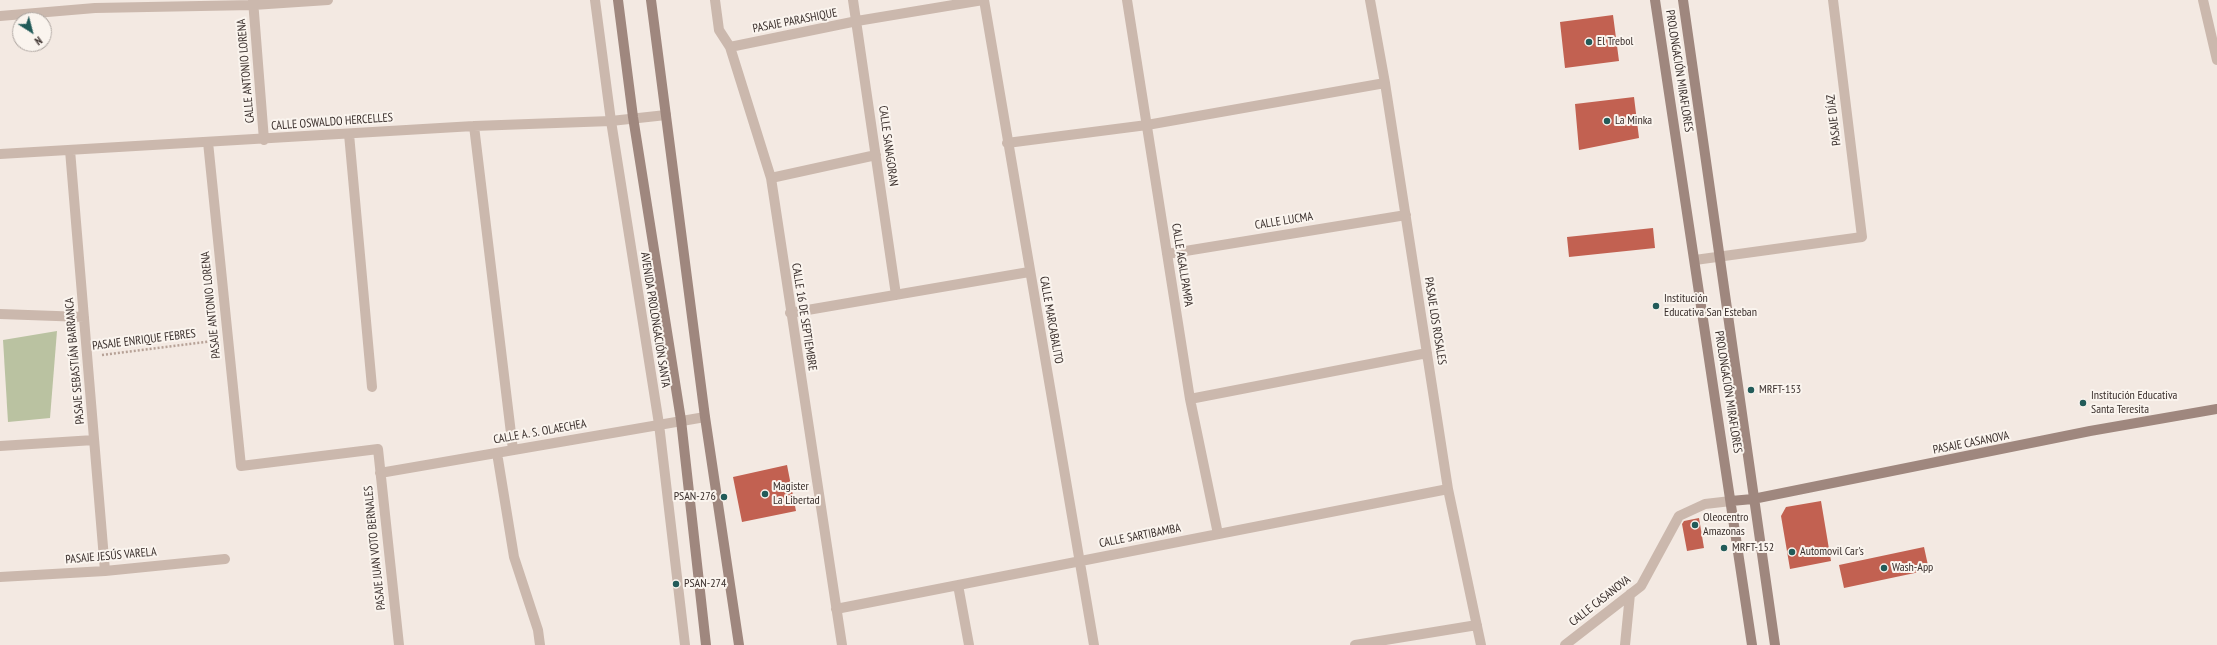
<!DOCTYPE html>
<meta charset="utf-8">
<style>
body{margin:0}
#map{position:relative;width:2217px;height:645px;overflow:hidden;background:#f3e9e2;font-family:"PT Sans Narrow",sans-serif}
canvas{display:block}
.north{position:absolute;left:12px;top:12px;width:40px;height:40px;box-sizing:border-box;background:#faf4ee;border:1px solid #ada5a0;border-radius:50%;rotate:144deg;font-size:11px;font-weight:700;line-height:16px;text-align:center;color:#3a2f2c}
.north::after{content:'';display:block;margin:auto;width:14px;height:18px;background:#225b59;clip-path:polygon(50% 0,100% 100%,50% 72%,0 100%)}
</style>
<div id="map">
<canvas width="2217" height="645"></canvas>
<div class="north">N</div>
</div>
<script>
const context = document.querySelector('canvas').getContext('2d');
context.lineJoin = 'round';
function fill(path, color) {
  context.fillStyle = color;
  context.fill(path, 'evenodd');
}
function toPath(rows) {
  const path = new Path2D();
  for (const r of rows) {
    path.moveTo(r[0], r[1]);
    for (let i = 2; i < r.length; i += 2) path.lineTo(r[i], r[i + 1]);
  }
  return path;
}
function strokePath(path, color, width, dash) {
  context.strokeStyle = color;
  context.lineWidth = width;
  context.lineCap = dash ? 'butt' : 'round';
  context.setLineDash(dash || []);
  context.stroke(path);
}
function drawText(font, color, halo, rows, align = 'center') {
  context.font = font + ' "PT Sans Narrow",sans-serif';
  context.lineWidth = 4;
  context.setLineDash([]);
  context.textBaseline = 'middle';
  context.strokeStyle = halo;
  context.fillStyle = color;
  for (const [text, x, y, turn = 0] of rows) {
    context.save();
    context.translate(x, y);
    context.rotate((+turn || 0) * Math.PI / 180);
    context.textAlign = isNaN(turn) ? turn : align;
    if (halo) context.strokeText(text, 0, 0);
    context.fillText(text, 0, 0);
    context.restore();
  }
}
fill(toPath([
 [57,331,50,418,8,422,3,340]
]), '#bac2a1');
fill(toPath([
 [1613,15,1619,61,1565,68,1560,22],
 [1634,97,1639,138,1579,150,1575,104],
 [1653,228,1655,248,1569,257,1567,237],
 [787,465,796,511,742,522,733,477],
 [1821,501,1831,561,1790,569,1781,516,1786,507],
 [1699,518,1704,548,1687,551,1682,524,1684,521],
 [1924,547,1929,570,1844,588,1839,565]
]), '#c26151');
strokePath(toPath([
 [102,355,214,341]
]), '#b7a297', 2.5, [2, 2]);
strokePath(toPath([
 [253,0,264,140],
 [595,0,611,121,659,424,685,645],
 [715,0,719,30,730,47,771,178,842,645],
 [853,0,896,295],
 [984,0,1094,645],
 [1127,0,1190,399,1218,534],
 [1370,0,1385,83,1448,489,1481,645],
 [2203,0,2217,60],
 [0,16,95,8,253,5,328,0],
 [730,47,857,21,983,0],
 [474,126,513,450],
 [349,134,372,387],
 [208,142,241,466,378,449,399,645],
 [1007,143,1147,125,1385,83],
 [70,150,105,571],
 [0,154,474,126,611,121,666,115],
 [771,178,876,155],
 [1167,254,1406,215],
 [1695,260,1862,237,1833,0],
 [790,313,1029,272],
 [0,314,84,317],
 [1190,399,1427,353],
 [0,446,94,440],
 [497,453,514,557,538,630,540,645],
 [380,473,705,417],
 [0,577,105,571,225,559],
 [958,585,969,645],
 [836,609,1448,489],
 [1355,645,1477,625],
 [1565,645,1641,586,1679,516,1705,504,1731,501],
 [1625,645,1630,594]
]), '#cbb8ad', 10);
strokePath(toPath([
 [618,0,633,117,681,420,706,645],
 [651,0,705,417,739,645],
 [1655,0,1752,645],
 [1683,0,1775,645],
 [1731,501,1753,499,2090,431,2217,409]
]), '#9f877e', 10);
for (const [x, y, r, color] of [
 [1589,42,4,"#225b59"],
 [1607,121,4,"#225b59"],
 [1656,306,4,"#225b59"],
 [1751,390,4,"#225b59"],
 [2083,403,4,"#225b59"],
 [765,494,4,"#225b59"],
 [724,497,4,"#225b59"],
 [1695,525,4,"#225b59"],
 [1724,548,4,"#225b59"],
 [1792,552,4,"#225b59"],
 [1884,568,4,"#225b59"],
 [676,584,4,"#225b59"]
]) {
  const dot = new Path2D();
  dot.arc(x, y, r, 0, 2 * Math.PI);
  context.fillStyle = color;
  context.fill(dot);
  strokePath(dot, '#faf4ee', 1.5);
}
drawText('12px', '#3a2f2c', '#faf4ee', [
 ["PASAJE PARASHIQUE",795,21,-11],
 ["CALLE ANTONIO LORENA",246,71,-95],
 ["PROLONGACIÓN MIRAFLORES",1679,71,81],
 ["PASAJE DÍAZ",1834,120,-97],
 ["CALLE OSWALDO HERCELLES",332,122,-4],
 ["CALLE SANAGORAN",888,146,82],
 ["CALLE LUCMA",1284,221,-9],
 ["CALLE AGALLPAMPA",1182,265,81],
 ["PASAJE ANTONIO LORENA",211,305,-96],
 ["CALLE 16 DE SEPTIEMBRE",804,317,81],
 ["AVENIDA PROLONGACIÓN SANTA",655,320,81],
 ["CALLE MARCABALITO",1051,320,80],
 ["PASAJE LOS ROSALES",1435,321,81],
 ["PASAJE ENRIQUE FEBRES",144,340,-7],
 ["PASAJE SEBASTIÁN BARRANCA",75,361,-95],
 ["PROLONGACIÓN MIRAFLORES",1728,392,81],
 ["CALLE A. S. OLAECHEA",540,432,-10],
 ["PASAJE CASANOVA",1971,443,-11],
 ["CALLE SARTIBAMBA",1140,536,-11],
 ["PASAJE JUAN VOTO BERNALES",375,548,-96],
 ["PASAJE JESÚS VARELA",111,556,-5],
 ["CALLE CASANOVA",1600,601,-38]
]);
drawText('12px', '#3a2f2c', '#faf4ee', [
 ["El Trebol",1597,42],
 ["La Minka",1615,121],
 ["Institución",1664,299],
 ["Educativa San Esteban",1664,313],
 ["MRFT-153",1759,390],
 ["Institución Educativa",2091,396],
 ["Santa Teresita",2091,410],
 ["Magister",773,487],
 ["La Libertad",773,501],
 ["PSAN-276",716,497,"right"],
 ["Oleocentro",1703,518],
 ["Amazonas",1703,532],
 ["MRFT-152",1732,548],
 ["Automovil Car's",1800,552],
 ["Wash-App",1892,568],
 ["PSAN-274",684,584]
], 'left');
</script>
